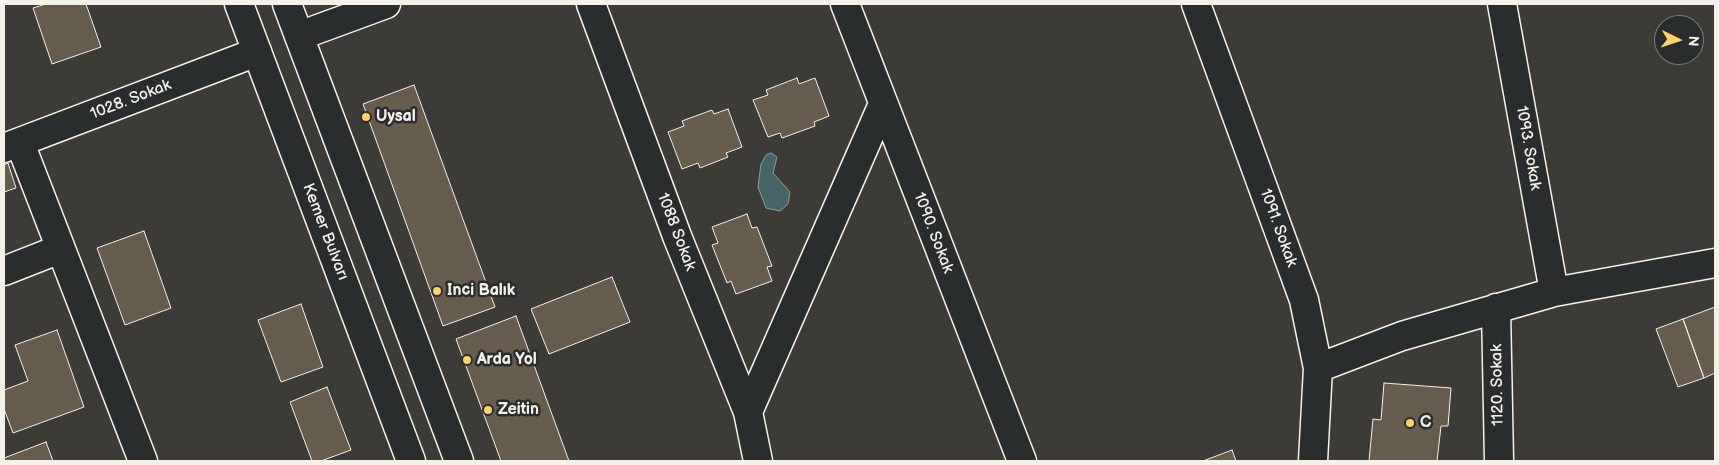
<!DOCTYPE html>
<meta charset="utf-8">
<style>
body{margin:0}
#map{position:relative;width:1719px;height:465px;overflow:hidden;background:#3c3b38;font-family:"Balsamiq Sans",sans-serif}
canvas{display:block}
.frame{position:absolute;inset:0;border:5px solid #f4f1e8;pointer-events:none}
.north{position:absolute;left:1654px;top:15px;width:50px;height:50px;box-sizing:border-box;background:#2a2d2e;border:1px solid #7b7b78;border-radius:50%;rotate:94deg;font-size:14px;font-weight:700;line-height:20px;text-align:center;color:#f4f1e8}
.north::after{content:'';display:block;margin:auto;width:18px;height:22px;background:#ffd166;clip-path:polygon(50% 0,100% 100%,50% 72%,0 100%)}
</style>
<div id="map">
<canvas width="1719" height="465"></canvas>
<div class="frame"></div>
<div class="north">N</div>
</div>
<script>
const context = document.querySelector('canvas').getContext('2d');
context.lineJoin = 'round';
function fill(path, color) {
  context.fillStyle = color;
  context.fill(path, 'evenodd');
}
function toPath(rows) {
  const path = new Path2D();
  for (const r of rows) {
    path.moveTo(r[0], r[1]);
    for (let i = 2; i < r.length; i += 2) path.lineTo(r[i], r[i + 1]);
  }
  return path;
}
function strokePath(path, color, width, dash) {
  context.strokeStyle = color;
  context.lineWidth = width;
  context.lineCap = dash ? 'butt' : 'round';
  context.setLineDash(dash || []);
  context.stroke(path);
}
function drawText(font, color, halo, rows, align = 'center') {
  context.font = font + ' "Balsamiq Sans",sans-serif';
  context.lineWidth = 5;
  context.setLineDash([]);
  context.textBaseline = 'middle';
  context.strokeStyle = halo;
  context.fillStyle = color;
  for (const [text, x, y, turn = 0] of rows) {
    context.save();
    context.translate(x, y);
    context.rotate((+turn || 0) * Math.PI / 180);
    context.textAlign = isNaN(turn) ? turn : align;
    if (halo) context.strokeText(text, 0, 0);
    context.fillText(text, 0, 0);
    context.restore();
  }
}
const water = toPath([
 [771,153,777,157,773,173,790,192,788,204,780,211,766,208,758,187,761,164,766,155,771,153]
]);
fill(water, '#476568');
strokePath(water, '#8c9d9b', 1);
const building = toPath([
 [46,4,86,4,101,47,52,64,33,8,46,4],
 [797,78,799,84,815,78,829,116,814,122,815,126,782,138,780,133,768,137,753,100,768,95,766,90,797,78],
 [414,85,495,307,443,326,363,104,414,85],
 [728,109,742,147,726,153,728,157,700,168,698,163,682,169,668,132,684,126,682,121,712,110,714,114,728,109],
 [8,163,16,188,4,192,4,165,8,163],
 [747,214,752,228,757,227,772,266,767,267,772,281,736,294,731,281,727,283,712,245,718,243,712,227,747,214],
 [144,231,171,308,125,325,97,248,144,231],
 [612,277,630,322,549,354,531,309,612,277],
 [301,304,323,367,281,382,258,320,301,304],
 [1715,307,1715,373,1704,378,1683,319,1715,307],
 [516,316,569,461,501,461,456,339,516,316],
 [1683,319,1704,378,1678,387,1656,329,1683,319],
 [57,330,84,407,13,433,4,409,4,390,28,381,15,345,57,330],
 [1384,383,1451,388,1448,426,1441,426,1437,461,1369,461,1373,419,1381,420,1384,383],
 [327,387,351,450,321,461,312,461,290,402,327,387],
 [46,442,53,461,4,461,4,458,46,442],
 [1232,450,1236,461,1203,461,1232,450]
]);
fill(building, '#665d4e');
strokePath(building, '#f4f1e8', 1);
const minor = toPath([
 [591,4,677,236,748,412,758,461],
 [845,4,1022,461],
 [1196,4,1304,300,1318,368,1313,461],
 [1502,4,1554,292],
 [299,36,386,4],
 [20,143,143,461],
 [4,148,257,52],
 [4,271,60,249],
 [1496,308,1499,461],
 [1318,368,1402,336,1554,292,1715,263],
 [748,412,883,104]
]);
const major = toPath([
 [239,4,411,461],
 [287,4,459,461]
]);
strokePath(minor, '#f4f1e8', 31);
strokePath(major, '#f4f1e8', 31);
strokePath(minor, '#2a2d2e', 28);
strokePath(major, '#2a2d2e', 28);
for (const [x, y, r, color] of [
 [366,117,5,"#ffd166"],
 [437,291,5,"#ffd166"],
 [467,360,5,"#ffd166"],
 [488,410,5,"#ffd166"],
 [1410,423,5,"#ffd166"]
]) {
  const dot = new Path2D();
  dot.arc(x, y, r, 0, 2 * Math.PI);
  context.fillStyle = color;
  context.fill(dot);
  strokePath(dot, '#2a2d2e', 2);
}
drawText('16px', '#f4f1e8', '#2a2d2e', [
 ["1028. Sokak",131,100,-21],
 ["1093. Sokak",1528,148,80],
 ["1091. Sokak",1278,228,70],
 ["Kemer Bulvarı",325,232,69],
 ["1088 Sokak",676,232,69],
 ["1090. Sokak",933,233,69],
 ["1120. Sokak",1498,385,-91]
]);
drawText('bold 16px', '#f4f1e8', '#2a2d2e', [
 ["Uysal",376,117],
 ["Inci Balık",447,291],
 ["Arda Yol",477,360],
 ["Zeitin",498,410],
 ["C",1420,423]
], 'left');
</script>
